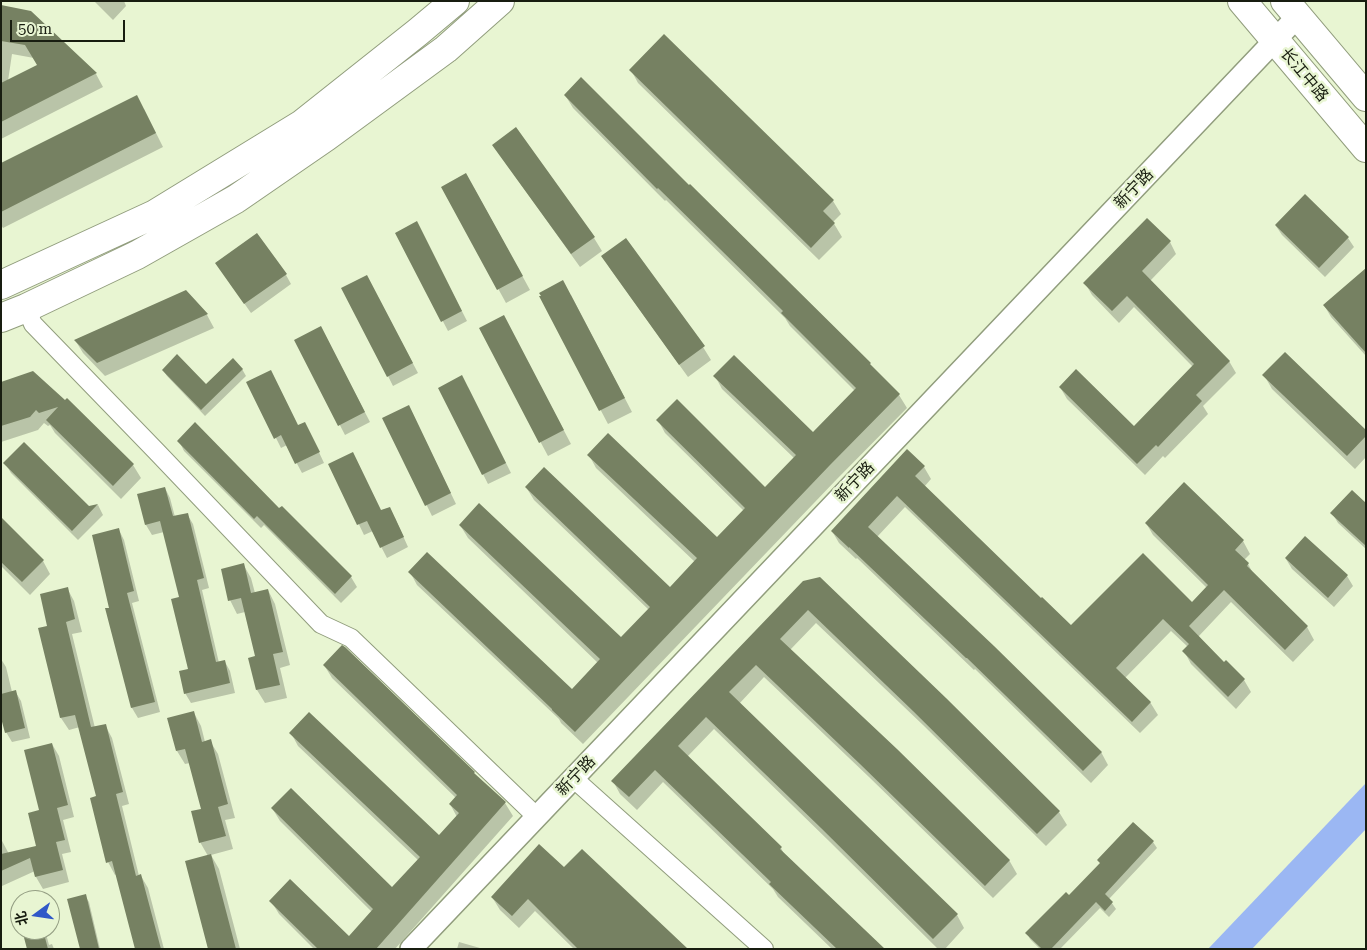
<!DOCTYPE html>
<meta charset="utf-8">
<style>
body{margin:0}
#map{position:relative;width:1367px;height:950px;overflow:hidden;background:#e8f5d2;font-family:"Roboto Serif","Noto Sans SC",serif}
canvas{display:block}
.frame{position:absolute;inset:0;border:2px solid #181d10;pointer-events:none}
.north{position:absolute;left:10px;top:890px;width:50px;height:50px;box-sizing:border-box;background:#e8f5d2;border:1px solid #959f84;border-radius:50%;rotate:256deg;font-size:14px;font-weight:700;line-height:20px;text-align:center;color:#181d10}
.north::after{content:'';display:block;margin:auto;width:18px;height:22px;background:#3058c8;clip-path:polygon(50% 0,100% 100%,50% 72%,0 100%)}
.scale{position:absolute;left:10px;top:20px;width:115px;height:22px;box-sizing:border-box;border:2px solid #181d10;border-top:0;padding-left:6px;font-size:15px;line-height:18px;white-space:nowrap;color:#181d10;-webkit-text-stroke:4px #e8f5d2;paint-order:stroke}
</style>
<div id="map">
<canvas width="1367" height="950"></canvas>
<div class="frame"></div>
<div class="north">北</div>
<div class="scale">50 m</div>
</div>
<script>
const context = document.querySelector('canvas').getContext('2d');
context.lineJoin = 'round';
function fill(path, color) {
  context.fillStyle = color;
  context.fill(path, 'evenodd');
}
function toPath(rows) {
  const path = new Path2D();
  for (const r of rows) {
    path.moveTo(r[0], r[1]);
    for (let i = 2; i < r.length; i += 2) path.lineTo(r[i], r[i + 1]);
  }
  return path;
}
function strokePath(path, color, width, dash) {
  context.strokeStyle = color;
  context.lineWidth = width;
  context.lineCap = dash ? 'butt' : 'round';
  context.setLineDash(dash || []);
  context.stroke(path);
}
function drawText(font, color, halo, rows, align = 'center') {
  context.font = font + ' "Roboto Serif","Noto Sans SC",serif';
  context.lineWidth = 5;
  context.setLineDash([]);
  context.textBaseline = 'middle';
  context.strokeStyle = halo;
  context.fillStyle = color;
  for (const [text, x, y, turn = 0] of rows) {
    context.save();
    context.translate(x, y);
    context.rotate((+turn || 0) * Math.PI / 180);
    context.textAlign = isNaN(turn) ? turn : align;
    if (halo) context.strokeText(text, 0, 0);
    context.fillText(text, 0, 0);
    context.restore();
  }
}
fill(toPath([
 [1366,783,1366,829,1252,949,1208,949]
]), '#9bb7f3');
fill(toPath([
 [94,1,124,1,126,6,113,20],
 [1,7,96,74,103,87,1,139],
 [12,54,34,58,38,65,8,81],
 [631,70,833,201,841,214,833,222,842,237,819,260,638,83],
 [565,95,872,368,899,395,907,408,837,479,583,744,561,723,559,719,417,585,410,572,572,690,598,663,468,538,460,525,621,639,649,610,534,500,526,487,670,588,695,562,596,468,589,455,717,539,744,511,665,433,658,420,765,489,794,458,722,389,715,376,813,434,855,391,790,326,785,318,666,200,665,201,573,108],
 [144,109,163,147,3,228,1,225,1,164],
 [516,129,594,238,602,251,580,267,502,158,494,145],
 [443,188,474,188,530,290,506,303],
 [1276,226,1348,238,1354,247,1325,277,1282,235],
 [397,233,422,233,467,321,448,331],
 [626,240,703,347,711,360,688,377,611,270,603,256],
 [1170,242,1176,254,1150,281,1229,361,1236,373,1203,406,1208,414,1165,458,1163,456,1145,475,1067,399,1060,387,1134,428,1193,367,1134,307,1119,323,1092,295,1085,283],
 [1366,270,1366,356,1331,317,1324,305],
 [223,273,286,275,291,284,251,313],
 [372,286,418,373,393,386,388,376],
 [185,292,207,315,214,328,105,376,83,353,75,340],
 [571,295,632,412,608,424,541,297],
 [480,329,511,330,571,444,548,456],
 [326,337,370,422,345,435,296,340],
 [242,369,246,376,205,416,167,376,163,370,206,386],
 [1264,375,1366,431,1366,457,1355,469,1272,389],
 [248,382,298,426,310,433,324,463,302,473,287,445,281,448],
 [1,384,65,402,67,399,133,465,141,478,121,499,55,433,50,425,48,426,44,423,38,430,1,442],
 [468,387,511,473,488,484,483,474],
 [414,417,456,504,432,516,384,419],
 [179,441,279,510,282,507,351,577,357,587,341,603,264,525,261,528,184,451],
 [908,451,924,467,931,479,924,487,1071,627,1192,604,1207,588,1153,535,1146,523,1184,484,1243,541,1250,554,1244,560,1248,564,1254,575,1307,627,1314,640,1293,662,1231,602,1198,637,1224,664,1244,680,1251,692,1236,709,1191,664,1184,651,1188,647,1171,631,1125,678,1150,702,1158,715,1140,733,905,507,877,537,1101,752,1108,765,1091,783,975,669,974,670,857,558,856,559,839,543,832,531],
 [353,454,381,512,395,518,408,547,387,558,373,531,364,535,330,464],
 [5,463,88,508,98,505,103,515,78,540,11,473],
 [165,488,170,498,175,517,187,514,193,524,209,588,202,590,219,663,225,662,230,671,235,693,191,703,185,693,190,670,181,598,164,532,152,535,146,525,138,495],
 [1366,504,1366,549,1338,523,1332,513],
 [1,519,43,561,50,574,30,595,1,566],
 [119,530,124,540,139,601,132,603,160,712,138,718,132,708,107,609,110,608],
 [1305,538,1347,576,1353,586,1334,607,1292,569,1286,559],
 [243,564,251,578,255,593,268,590,275,604,290,665,280,668,287,698,265,703,257,690,250,659,256,657,245,612,237,614,230,600],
 [803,582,1059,812,1067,825,1046,846,923,725,816,623,790,650,1009,860,1017,874,993,898,869,777,764,677,739,704,957,915,964,928,945,949,938,949,830,842,714,729,687,757,781,848,785,856,883,949,832,949,778,897,773,889,663,782,637,810,620,794,613,781],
 [67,588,74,601,82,632,72,634,95,728,105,725,112,738,129,804,122,806,139,876,141,876,148,888,164,949,136,949,117,874,115,875,108,862,98,797,80,727,69,730,61,718,40,629,49,626],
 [344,648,474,773,476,777,505,803,513,816,395,949,314,949,279,914,271,901,349,938,372,912,280,821,272,808,392,889,418,860,298,746,291,733,439,837,457,817,450,804,456,798,332,678,324,665],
 [1,659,6,667,12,692,15,691,21,701,30,738,12,742,6,732,1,713],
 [194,713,201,726,205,742,210,741,218,754,235,818,225,820,233,849,211,855,219,869,240,949,209,949,208,856,200,842,203,810,190,763,185,764,177,751],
 [52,744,59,756,74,817,63,820,71,852,62,854,69,882,43,889,36,877,35,871,2,886,1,839,9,854,38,846,40,811],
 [1134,823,1153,842,1157,848,1109,899,1116,909,1109,917,1100,908,1060,949,1040,949,1030,939,1027,933,1069,897,1101,864],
 [564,869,686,949,574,949,535,911,519,928,500,910,492,897],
 [85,896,89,902,100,949,81,949],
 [23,930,45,930,49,945,52,944,54,949,28,949],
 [459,942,480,948,481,949,457,949]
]), '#0003');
fill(toPath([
 [1,5,31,11,97,73,1,122,1,83,37,65,25,45,1,41],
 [664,34,834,200,823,211,835,223,811,248,629,70],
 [581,77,689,185,690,184,871,363,870,364,900,394,830,465,575,732,552,710,552,709,408,572,427,552,572,689,600,659,459,525,479,503,621,637,650,607,525,487,544,467,670,587,697,558,587,455,608,433,717,537,745,508,656,420,677,399,765,487,796,455,713,376,734,355,813,432,856,388,781,313,783,311,658,188,657,189,564,95],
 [137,95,156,133,1,212,1,163],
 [516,127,595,237,571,254,492,145],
 [466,173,523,276,497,290,441,187],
 [1305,194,1349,237,1319,268,1275,225],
 [1147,218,1171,241,1142,271,1230,361,1196,395,1202,401,1158,447,1156,445,1137,464,1059,387,1076,369,1134,426,1194,364,1127,296,1112,311,1083,283],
 [417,221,462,311,441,322,395,233],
 [257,233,287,274,244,304,215,263],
 [626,238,705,346,679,365,601,256],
 [1366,268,1366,353,1323,305],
 [367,275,413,363,387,377,341,288],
 [563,280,625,398,599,411,539,296,541,296,539,293],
 [186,290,208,314,97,363,74,340],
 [504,315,564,430,539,443,479,328],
 [321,326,365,412,338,426,294,340],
 [1285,352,1366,430,1366,436,1347,456,1262,375],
 [177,354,206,384,233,358,243,369,201,410,162,370],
 [271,370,298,425,305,422,320,452,295,464,281,435,274,439,246,382],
 [33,371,65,400,67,398,134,464,113,486,46,420,58,407,39,413,36,410,30,417,1,426,1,382],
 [462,375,506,463,482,475,438,388],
 [409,405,451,493,425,506,382,418],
 [195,422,279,508,282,506,352,576,335,594,257,516,254,519,177,441],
 [24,442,89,506,98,504,72,531,3,463],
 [907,449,925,466,915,476,1041,598,1042,597,1071,625,1143,553,1192,602,1208,585,1145,523,1184,482,1244,540,1235,550,1249,563,1247,566,1308,626,1285,650,1224,590,1189,626,1224,662,1226,660,1245,679,1228,697,1182,651,1189,644,1163,619,1116,668,1151,702,1132,722,897,496,868,527,994,646,1102,752,1083,771,967,658,966,658,849,547,849,548,831,531],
 [353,452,381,510,390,507,404,537,380,548,367,521,357,525,328,464],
 [165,487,173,516,188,513,204,578,197,580,216,662,225,660,230,683,184,694,179,671,188,669,171,599,179,597,160,521,145,525,137,494],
 [1352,490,1366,503,1366,546,1330,513],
 [1,517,44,560,22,582,1,562],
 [119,528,134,591,127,593,155,702,131,708,105,608,109,608,92,535],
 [1305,536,1348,575,1328,598,1285,558],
 [244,563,251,593,268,589,283,652,273,654,280,685,256,690,248,658,255,656,241,598,228,601,221,569],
 [820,577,946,698,1060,811,1037,834,913,711,808,610,780,639,897,749,1010,860,985,886,860,764,756,665,729,692,958,914,933,939,821,828,706,717,678,746,782,847,780,849,885,949,837,949,769,884,771,882,655,770,629,797,611,781,803,581],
 [68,587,75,619,66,622,91,727,106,724,123,792,116,794,136,876,141,874,161,949,135,949,112,861,106,863,90,798,96,796,75,715,60,718,38,628,47,626,40,594],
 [342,645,345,647,451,749,475,772,474,773,506,802,376,949,318,949,269,901,290,879,349,936,373,909,271,808,291,788,392,887,420,857,289,733,309,712,439,835,459,813,449,804,457,795,323,665],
 [16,690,25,728,5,733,1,718,1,694],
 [194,711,202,742,211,739,228,804,218,807,226,836,199,843,191,811,201,809,185,749,176,751,167,718],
 [52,743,68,805,57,808,65,840,56,842,63,870,35,877,30,858,1,871,1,854,36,846,28,813,39,810,24,750],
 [1133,822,1154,841,1105,894,1113,902,1105,911,1096,902,1051,949,1042,949,1025,933,1066,892,1069,895,1100,863,1097,860],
 [539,844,564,867,582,849,688,949,578,949,528,899,512,916,491,897],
 [211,854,236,949,208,949,185,861],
 [86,894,99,949,80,949,67,899],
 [22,930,43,930,48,949,27,949]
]), '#768162');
const minor = toPath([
 [26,308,33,324,157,452,321,624,351,638,537,817],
 [573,778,764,949]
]);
const tertiary = toPath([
 [411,949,1298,16]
]);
const primary = toPath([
 [1242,1,1366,148],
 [1285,1,1366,97],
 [1,285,155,214,302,124,418,32,455,1],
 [1,318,26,308,137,255,236,199,326,137,446,49,500,1]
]);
strokePath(minor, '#919d7d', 20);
strokePath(tertiary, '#919d7d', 24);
strokePath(primary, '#919d7d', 30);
strokePath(minor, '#fff', 18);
strokePath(tertiary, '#fff', 21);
strokePath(primary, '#fff', 28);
drawText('16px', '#181d10', '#e8f5d2', [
 ["长江中路",1304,75,50],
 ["新宁路",1134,189,-46],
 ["新宁路",855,482,-46],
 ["新宁路",576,776,-46]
]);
</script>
